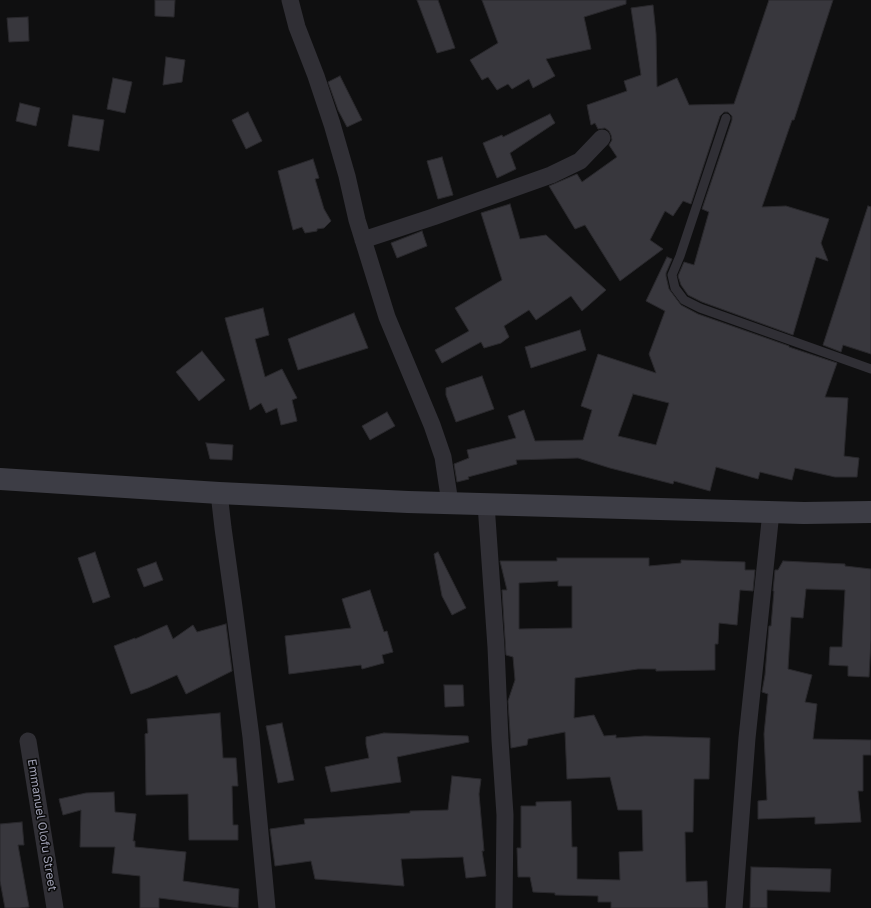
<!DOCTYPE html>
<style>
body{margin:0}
canvas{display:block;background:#0f0f10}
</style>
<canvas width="871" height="908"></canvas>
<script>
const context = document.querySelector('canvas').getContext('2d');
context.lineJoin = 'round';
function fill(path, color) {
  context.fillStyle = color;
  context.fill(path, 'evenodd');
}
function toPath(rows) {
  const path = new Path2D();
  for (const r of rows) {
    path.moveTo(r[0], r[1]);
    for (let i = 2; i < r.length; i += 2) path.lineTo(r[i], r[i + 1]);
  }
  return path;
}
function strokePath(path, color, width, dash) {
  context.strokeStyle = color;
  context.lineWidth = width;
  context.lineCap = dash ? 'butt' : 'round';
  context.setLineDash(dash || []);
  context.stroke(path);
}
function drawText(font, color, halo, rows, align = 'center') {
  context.font = font + ' "Golos Text",sans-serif';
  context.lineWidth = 3;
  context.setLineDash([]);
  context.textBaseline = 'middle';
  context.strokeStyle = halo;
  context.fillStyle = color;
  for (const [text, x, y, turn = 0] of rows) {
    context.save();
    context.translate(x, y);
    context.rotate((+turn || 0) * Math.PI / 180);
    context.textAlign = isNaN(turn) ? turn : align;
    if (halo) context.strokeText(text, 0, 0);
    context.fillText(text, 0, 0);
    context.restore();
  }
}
const building = toPath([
 [155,0,175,0,174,17,155,16,155,0],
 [417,0,438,0,455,48,437,53,417,0],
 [482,0,626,0,626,4,584,17,591,49,546,59,555,76,533,88,529,79,512,89,508,84,497,90,488,77,482,80,470,60,498,43,482,0],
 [769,0,833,0,794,120,792,120,762,207,786,206,829,219,821,243,828,261,816,257,793,335,702,302,688,295,681,285,678,276,684,262,694,265,709,212,702,209,732,120,732,116,728,112,724,112,720,116,691,204,683,201,673,216,665,211,650,240,663,249,620,281,585,225,575,229,549,186,577,174,582,182,617,157,609,145,612,140,611,135,609,131,605,128,598,129,595,123,591,125,587,105,627,91,624,81,641,75,631,8,653,5,656,34,657,87,677,78,689,105,734,104,769,0],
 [28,17,29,41,9,42,7,18,28,17],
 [166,57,185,60,182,82,163,85,166,57],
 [340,76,362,120,347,127,338,110,328,82,340,76],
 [113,78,132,82,125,113,107,109,113,78],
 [20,103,40,108,36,126,16,121,20,103],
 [248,112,262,141,246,149,232,120,248,112],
 [550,114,555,123,510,153,516,169,497,178,483,143,502,135,503,137,550,114],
 [73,115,104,120,99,151,68,146,73,115],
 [442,157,453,195,438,199,427,161,442,157],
 [313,159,319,178,315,179,324,209,331,221,324,228,317,229,317,231,305,233,302,227,293,230,278,171,313,159],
 [510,204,520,239,546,235,606,290,582,311,571,296,536,320,529,310,504,326,509,337,501,343,484,348,481,342,442,363,435,350,469,331,455,308,502,280,481,213,510,204],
 [868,206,871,207,871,354,843,345,841,352,823,345,868,206],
 [422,231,427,246,397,258,391,243,422,231],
 [667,257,672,259,666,273,666,276,669,289,681,305,698,314,789,346,789,347,837,363,825,397,848,398,844,456,859,458,857,477,835,477,795,468,792,480,760,472,758,479,716,467,710,491,674,481,673,484,610,468,578,458,516,460,517,464,468,477,469,479,457,482,454,464,469,458,467,450,516,438,508,416,524,410,535,441,583,440,592,410,581,406,598,354,656,373,649,354,665,311,646,301,667,257],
 [633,394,669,403,656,445,618,436,633,394],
 [263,308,269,335,255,339,265,377,282,369,297,398,292,400,297,421,281,425,277,408,266,413,261,403,250,410,225,318,263,308],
 [354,313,368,348,298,370,288,339,354,313],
 [580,330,586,350,531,368,525,347,580,330],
 [202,351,225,380,199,401,176,372,202,351],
 [482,376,494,409,456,422,446,395,446,388,482,376],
 [387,412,395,426,370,440,362,426,387,412],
 [206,443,233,445,232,460,210,459,206,443],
 [95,552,110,597,93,603,78,558,95,552],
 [438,552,466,608,452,615,442,596,434,554,438,552],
 [557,558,649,558,649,566,681,563,681,560,745,562,745,570,755,570,753,591,740,590,737,625,719,623,718,644,715,644,715,670,656,671,656,669,638,669,575,678,574,718,594,715,604,736,616,735,616,738,645,736,710,738,709,779,694,779,693,832,685,832,686,882,707,881,708,908,611,908,611,902,598,902,598,896,555,895,555,893,533,892,530,877,518,877,517,848,521,848,521,806,536,806,536,802,571,801,572,847,577,847,577,879,620,880,619,852,643,851,642,810,618,810,610,777,567,779,565,732,528,739,527,745,511,748,508,701,515,680,513,657,506,655,502,590,507,590,500,561,557,561,557,558],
 [558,581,558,586,572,586,572,628,519,629,519,583,558,581],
 [783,561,845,564,845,566,871,569,871,640,869,677,848,676,848,666,829,665,830,647,842,647,845,590,806,589,803,618,791,617,788,669,812,675,805,702,817,704,813,739,871,740,871,755,863,755,863,791,858,791,861,822,815,824,815,817,758,819,758,801,767,800,764,734,768,694,762,692,765,675,769,626,771,626,774,591,773,591,775,570,778,570,783,561],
 [156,562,163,580,144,587,137,569,156,562],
 [370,590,384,632,387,631,393,652,382,655,384,663,362,669,361,665,289,674,285,636,351,628,342,599,370,590],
 [226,624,232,671,186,694,177,675,148,688,131,694,114,646,135,638,135,639,167,625,173,639,193,625,197,632,226,624],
 [444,685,463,685,464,706,445,707,444,685],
 [220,713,223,758,236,758,238,786,232,786,233,825,238,825,238,840,189,840,188,794,146,795,145,734,148,733,147,719,220,713],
 [282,723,294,780,278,783,266,726,282,723],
 [384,733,468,736,469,742,397,757,401,782,331,792,325,767,369,758,366,744,366,737,384,733],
 [452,776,481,779,479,794,484,851,482,851,486,876,466,878,463,857,401,859,404,886,315,879,311,861,275,866,270,829,305,824,304,819,410,813,410,811,448,810,452,776],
 [114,792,115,812,136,814,133,841,135,841,135,847,186,852,183,881,239,889,238,908,159,898,159,908,140,908,140,876,112,873,115,847,80,847,81,810,63,815,59,799,86,793,114,792],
 [22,822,24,845,18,845,29,907,20,908,5,908,0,881,0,824,22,822],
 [751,867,831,869,830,892,767,890,767,908,750,908,751,867]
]);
fill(building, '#38373d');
strokePath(building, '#29282c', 1);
strokePath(toPath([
 [726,118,680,256,672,275,675,288,684,300,700,308,871,369]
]), '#302f35', 9);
strokePath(toPath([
 [290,0,297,27,316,76,332,124,347,176,357,220,387,317,432,425,443,457,450,503],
 [363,240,433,217,551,175,580,161,602,138],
 [219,493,223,528,234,607,251,737,267,908],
 [486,504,496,647,500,740,505,815,504,908],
 [28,741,55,908],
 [734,908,747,738,771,512]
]), '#302f35', 17);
strokePath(toPath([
 [0,479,219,493,408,502,804,513,871,512]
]), '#3d3d45', 22);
drawText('12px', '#9e9fb2', '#0a0a0b', [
 ["Emmanuel Olofu Street",42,825,81]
]);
</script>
